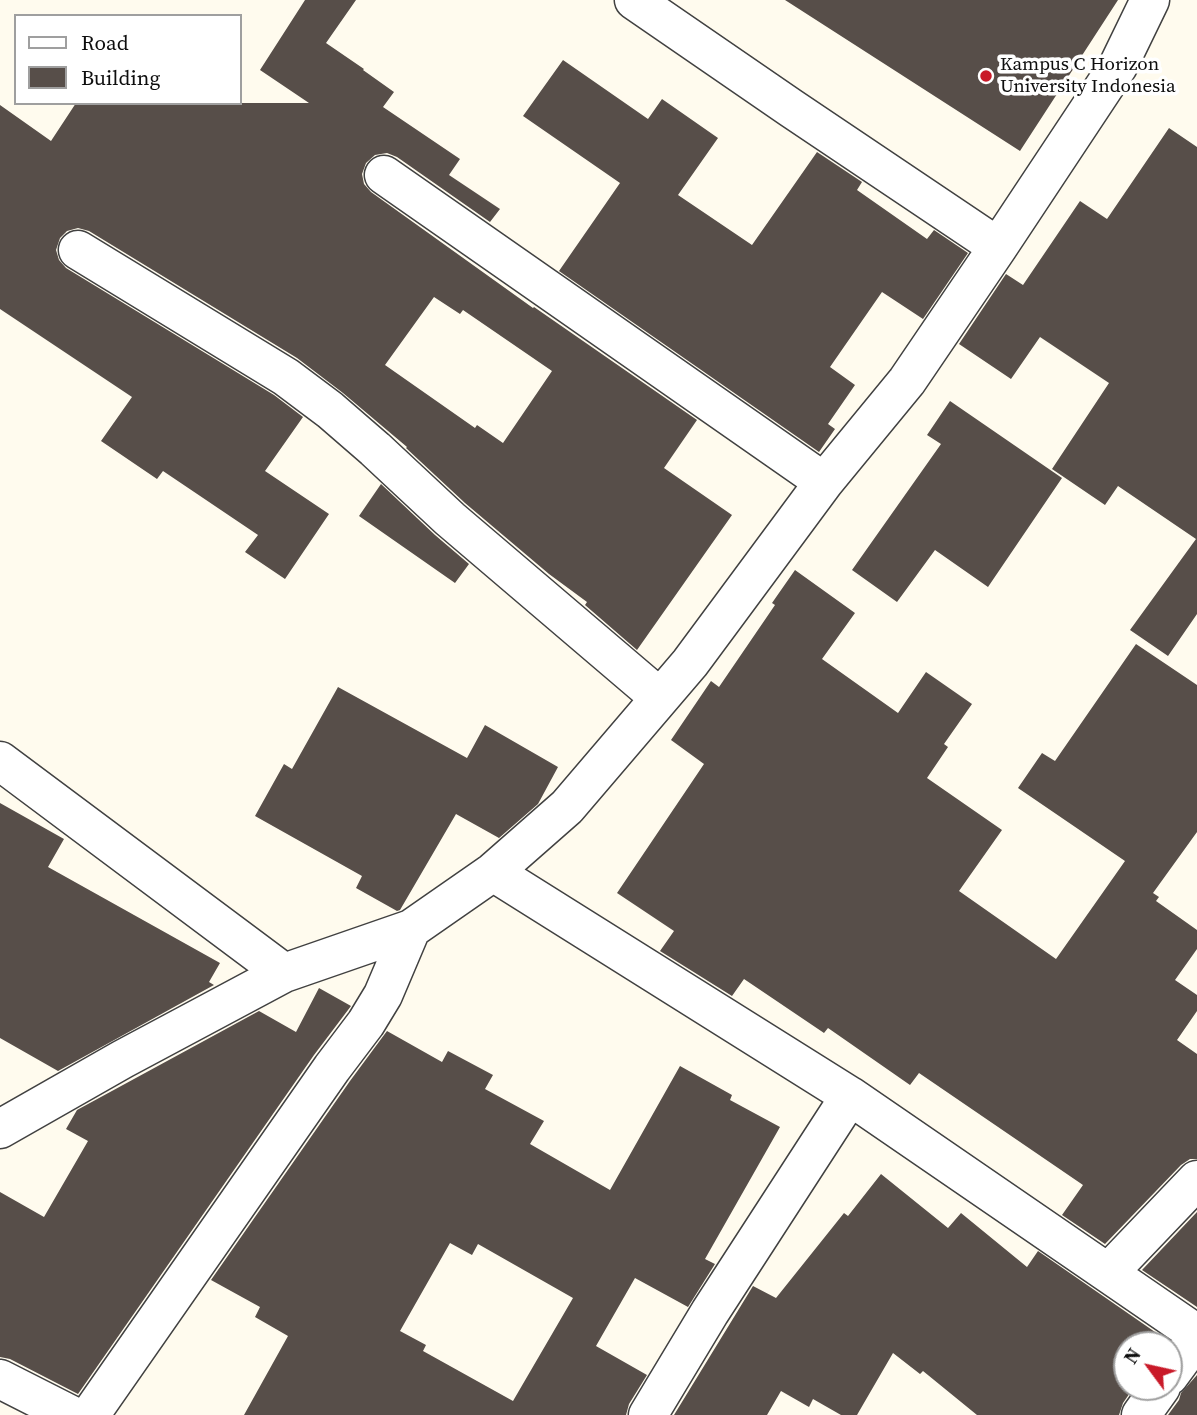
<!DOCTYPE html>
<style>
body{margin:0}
#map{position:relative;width:1197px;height:1415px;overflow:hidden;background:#fffbee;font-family:"Source Serif 4",serif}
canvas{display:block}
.legend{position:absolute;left:14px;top:14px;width:228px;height:91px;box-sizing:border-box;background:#fff;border:2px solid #9f9f9f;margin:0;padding:9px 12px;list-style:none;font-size:21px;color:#0e0e0e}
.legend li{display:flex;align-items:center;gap:14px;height:35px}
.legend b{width:35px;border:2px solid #9f9f9f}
.north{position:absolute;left:1113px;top:1331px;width:70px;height:70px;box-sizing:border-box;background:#fff;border:2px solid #9f9f9f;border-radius:50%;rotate:303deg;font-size:19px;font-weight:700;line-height:28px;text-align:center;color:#0e0e0e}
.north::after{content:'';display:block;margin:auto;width:24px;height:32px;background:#c91a29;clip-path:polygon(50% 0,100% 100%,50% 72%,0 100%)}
</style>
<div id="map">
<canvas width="1197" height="1415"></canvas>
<ul class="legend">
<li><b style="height:9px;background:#fff"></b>Road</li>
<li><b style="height:19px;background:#574e49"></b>Building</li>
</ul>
<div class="north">N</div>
</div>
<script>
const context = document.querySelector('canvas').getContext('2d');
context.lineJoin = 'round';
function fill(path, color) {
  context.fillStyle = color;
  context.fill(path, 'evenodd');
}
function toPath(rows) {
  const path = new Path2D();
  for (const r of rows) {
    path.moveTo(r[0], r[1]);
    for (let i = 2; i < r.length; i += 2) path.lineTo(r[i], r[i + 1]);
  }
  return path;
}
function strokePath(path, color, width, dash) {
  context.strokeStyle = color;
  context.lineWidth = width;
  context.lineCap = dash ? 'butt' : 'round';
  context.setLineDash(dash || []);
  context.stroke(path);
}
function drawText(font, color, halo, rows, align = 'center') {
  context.font = font + ' "Source Serif 4",serif';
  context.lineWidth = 7;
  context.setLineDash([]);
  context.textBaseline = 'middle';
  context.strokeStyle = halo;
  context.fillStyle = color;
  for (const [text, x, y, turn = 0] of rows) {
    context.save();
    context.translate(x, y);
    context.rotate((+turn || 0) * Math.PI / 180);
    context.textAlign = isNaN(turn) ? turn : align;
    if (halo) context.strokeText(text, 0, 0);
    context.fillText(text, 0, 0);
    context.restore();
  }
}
fill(toPath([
 [305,0,356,0,326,43,364,69,363,70,394,92,383,107,460,159,449,175,500,209,490,222,397,157,387,153,375,155,366,163,362,174,364,184,371,192,533,308,534,307,697,420,664,468,732,515,637,650,585,605,587,602,549,574,465,503,406,448,407,447,343,393,297,358,89,231,78,228,67,231,60,238,56,250,59,260,66,268,274,395,303,417,265,471,329,514,285,579,245,552,258,535,163,471,157,479,101,441,132,397,0,309,0,105,51,141,76,103,309,103,260,70],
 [434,297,460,314,463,310,552,371,503,443,477,425,475,428,385,365],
 [785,0,1118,0,1020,151],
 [563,60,648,119,662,99,718,138,678,195,752,245,817,152,862,182,857,190,927,239,934,230,968,253,923,319,882,292,830,367,855,385,828,424,835,429,819,452,559,271,620,183,523,116],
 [1169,128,1197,147,1197,614,1168,656,1130,630,1196,539,1118,486,1105,505,1052,469,1109,383,1040,337,1011,379,959,344,1006,274,1023,285,1080,201,1107,219],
 [950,401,1062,478,988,587,935,550,897,602,852,570,941,444,927,435],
 [381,484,435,535,469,564,455,583,359,516],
 [795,570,855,613,822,659,898,713,926,672,972,704,944,744,948,747,927,778,1002,830,959,891,1056,959,1125,861,1018,788,1042,753,1055,761,1136,644,1197,685,1197,832,1153,893,1159,897,1156,901,1197,930,1197,949,1175,980,1197,995,1197,1011,1177,1040,1197,1054,1197,1159,1190,1159,1181,1165,1105,1244,1062,1215,1083,1185,919,1073,910,1085,828,1028,824,1033,744,979,732,996,660,951,674,931,617,893,704,764,671,740,711,681,719,687,775,605,772,603],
 [338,687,467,758,485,725,558,767,538,804,499,838,456,814,400,910,397,911,356,888,362,876,255,816,284,764,292,769],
 [0,803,64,839,48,867,220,963,209,982,214,985,58,1071,0,1038],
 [319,988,351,1006,314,1055,78,1394,10,1359,0,1357,0,1192,44,1217,88,1141,66,1129,77,1110,259,1011,296,1032],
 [387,1031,442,1062,448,1051,493,1075,485,1089,544,1121,530,1144,610,1190,680,1066,732,1095,730,1100,780,1127,705,1259,715,1264,688,1307,635,1278,596,1346,647,1375,629,1404,626,1415,244,1415,288,1336,255,1317,260,1307,211,1280,350,1081],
 [450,1243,472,1255,478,1244,573,1298,513,1401,423,1351,426,1345,400,1331],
 [881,1174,948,1228,961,1213,1027,1267,1038,1251,1168,1341,1165,1345,1127,1345,1127,1387,1134,1387,1123,1403,1119,1415,977,1415,923,1371,920,1374,893,1353,857,1415,841,1415,813,1399,809,1407,781,1391,767,1415,674,1415,753,1286,776,1298,844,1213,848,1216],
 [1197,1212,1197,1307,1142,1270],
 [1197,1375,1197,1415,1168,1415,1179,1400,1181,1393]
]), '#574e49');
const street = toPath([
 [634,0,791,108,998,247],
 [384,175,824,482],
 [78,250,286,377,330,410,375,449,450,519,660,698],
 [0,761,284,973],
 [493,872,850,1096,1197,1334],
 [0,1129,123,1059,284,973,411,929,493,872,567,807,690,663,824,482,907,381,998,247,1118,66,1150,0],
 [1109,1272,1197,1180],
 [1169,1376,1197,1338],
 [0,1379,71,1415],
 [90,1415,332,1068,366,1023,383,995,411,929],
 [648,1415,710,1312,850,1096],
 [1141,1415,1161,1387]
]);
strokePath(street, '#414141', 41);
strokePath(street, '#fff', 38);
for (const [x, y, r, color] of [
 [986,76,7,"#c91a29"]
]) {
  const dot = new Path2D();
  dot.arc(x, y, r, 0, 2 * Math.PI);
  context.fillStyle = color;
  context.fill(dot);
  strokePath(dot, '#fff', 2.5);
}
drawText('19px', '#0e0e0e', '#fff', [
 ["Kampus C Horizon",1000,65],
 ["University Indonesia",1000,87]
], 'left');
</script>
